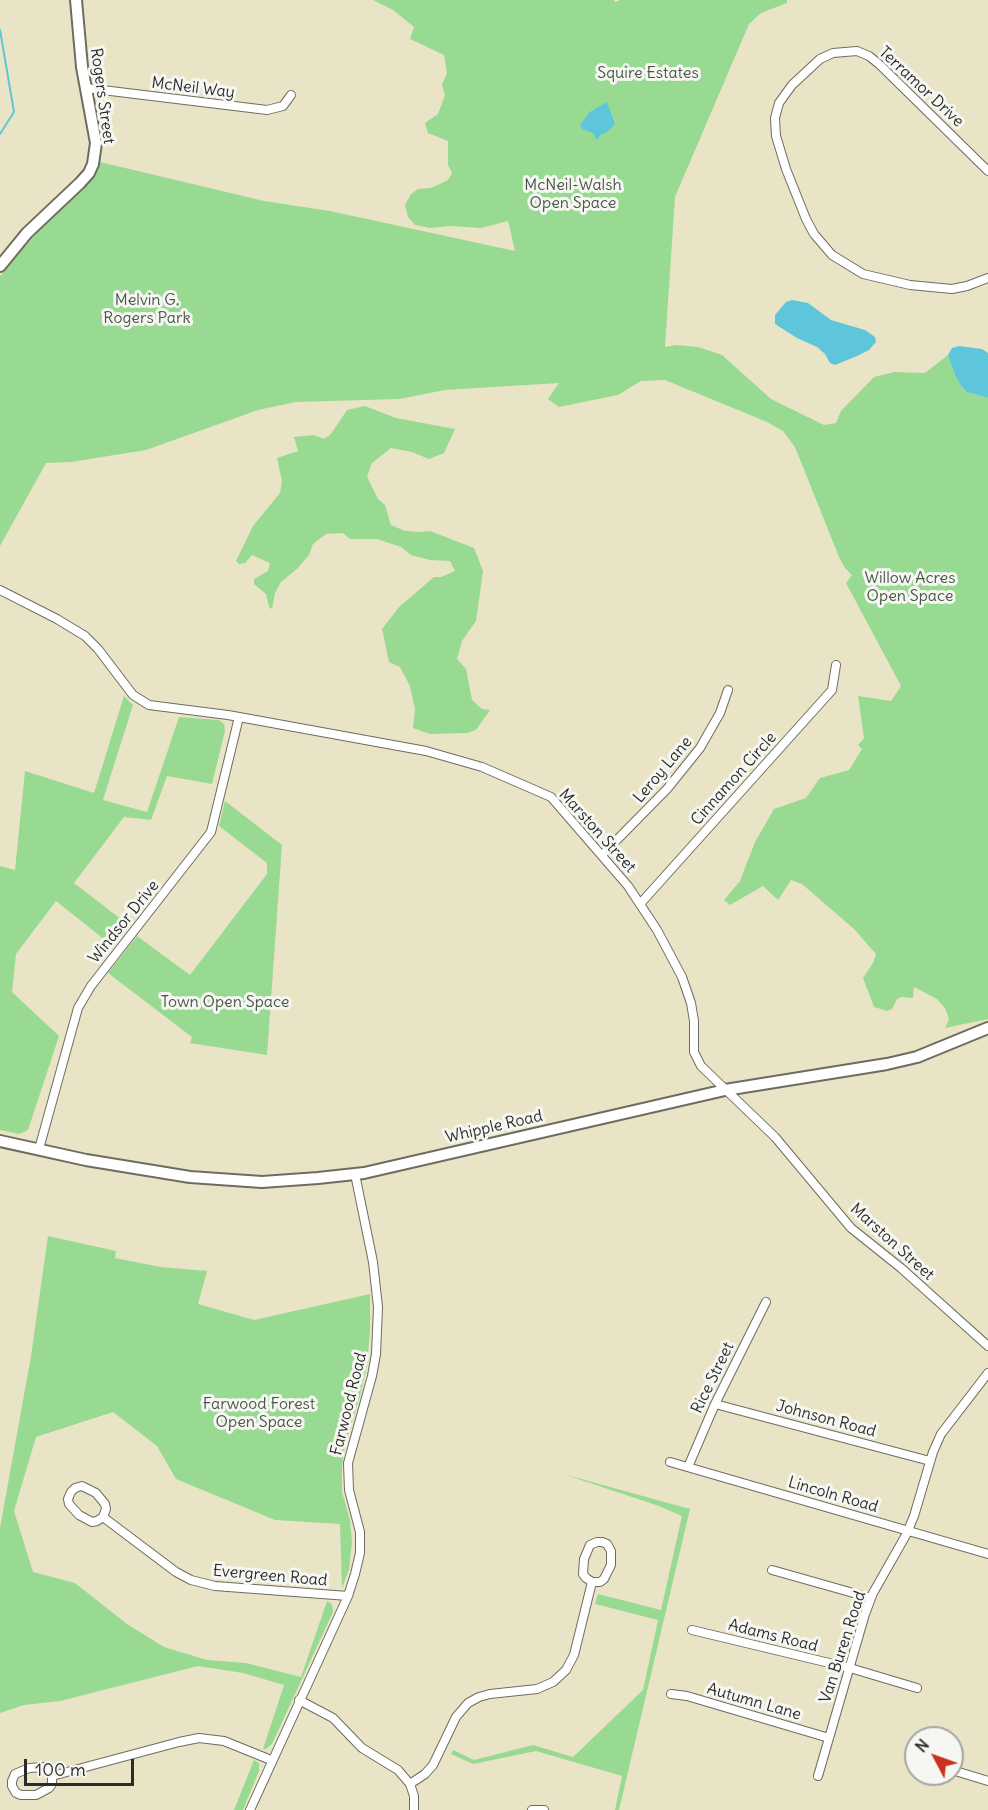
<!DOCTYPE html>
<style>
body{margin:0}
#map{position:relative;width:988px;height:1810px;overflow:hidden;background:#eae4c6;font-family:Delius,sans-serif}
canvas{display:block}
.north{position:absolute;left:904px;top:1726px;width:60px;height:60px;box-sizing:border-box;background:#f6f6f2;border:2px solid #a5a5a2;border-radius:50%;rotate:311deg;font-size:16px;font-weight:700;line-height:24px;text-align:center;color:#2b2b2b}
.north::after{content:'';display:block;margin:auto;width:21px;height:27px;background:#c8321e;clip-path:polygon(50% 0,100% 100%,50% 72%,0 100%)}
.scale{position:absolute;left:24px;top:1759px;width:110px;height:27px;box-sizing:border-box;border:3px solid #2b2b2b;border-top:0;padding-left:8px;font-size:18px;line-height:21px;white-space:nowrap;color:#2b2b2b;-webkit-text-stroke:4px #f6f6f2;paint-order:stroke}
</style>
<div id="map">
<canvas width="988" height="1810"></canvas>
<div class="north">N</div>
<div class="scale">100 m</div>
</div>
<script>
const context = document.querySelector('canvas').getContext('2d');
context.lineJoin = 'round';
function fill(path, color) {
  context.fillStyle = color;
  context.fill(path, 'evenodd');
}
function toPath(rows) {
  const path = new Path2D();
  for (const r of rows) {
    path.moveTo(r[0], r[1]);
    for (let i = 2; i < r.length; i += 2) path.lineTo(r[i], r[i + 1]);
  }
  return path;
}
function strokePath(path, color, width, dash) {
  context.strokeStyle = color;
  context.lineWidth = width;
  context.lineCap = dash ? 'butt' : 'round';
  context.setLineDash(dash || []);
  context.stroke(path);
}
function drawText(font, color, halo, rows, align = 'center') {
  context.font = font + ' Delius,sans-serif';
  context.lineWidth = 6;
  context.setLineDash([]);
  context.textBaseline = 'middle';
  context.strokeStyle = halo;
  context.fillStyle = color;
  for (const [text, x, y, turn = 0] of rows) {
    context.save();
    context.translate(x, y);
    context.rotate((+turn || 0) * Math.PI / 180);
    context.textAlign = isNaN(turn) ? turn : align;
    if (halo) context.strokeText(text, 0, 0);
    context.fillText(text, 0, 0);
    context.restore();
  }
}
fill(toPath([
 [373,0,614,0,615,2,620,0,787,0,787,3,761,13,749,24,675,197,665,347,676,345,698,347,722,355,771,399,824,425,836,423,841,411,874,377,894,372,925,373,948,355,962,387,967,392,988,398,988,1019,945,1028,949,1019,945,1008,937,999,914,987,913,998,901,997,897,999,892,1009,887,1011,874,1007,863,978,873,963,876,954,854,929,802,884,791,880,778,900,763,886,730,905,724,900,740,881,755,842,774,809,806,798,820,778,849,770,862,749,858,745,864,738,858,696,891,701,901,686,846,583,852,575,845,568,839,557,795,447,783,431,767,422,665,380,641,381,618,395,559,407,548,399,559,383,445,390,399,399,296,402,258,410,146,450,71,462,46,463,0,546,0,276,44,224,94,177,100,162,264,201,330,211,515,251,508,221,481,228,449,226,430,228,415,225,408,217,405,205,411,194,418,189,431,188,448,180,452,173,448,165,448,141,428,133,425,123,438,114,445,95,442,85,447,73,444,55,410,39,414,27,393,10],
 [365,406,396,418,455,429,444,453,429,459,412,452,391,448,372,463,367,477,378,499,385,505,391,525,405,531,419,532,430,531,474,548,478,558,483,571,476,621,462,641,457,659,466,669,472,700,482,709,490,710,476,730,467,733,430,734,413,728,415,709,410,686,400,667,389,662,382,629,399,607,434,577,441,577,455,571,450,561,430,560,411,555,401,547,377,539,350,539,343,533,326,534,313,544,309,555,298,568,281,582,275,593,272,609,269,607,266,594,254,584,254,579,268,571,270,563,252,555,245,563,239,564,236,561,253,526,280,493,282,481,277,458,298,451,294,437,314,435,324,439,331,434,347,410],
 [124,696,133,705,103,800,147,812,179,717,219,720,224,724,225,731,212,784,167,776,151,820,124,817,74,883,126,923,110,944,56,901,16,954,12,992,59,1036,28,1130,19,1134,0,1130,0,866,15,870,25,771,94,793],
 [225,801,282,845,267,1055,190,1043,192,1037,108,973,137,936,190,975,267,874,267,863,219,826],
 [48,1236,116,1251,115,1258,161,1267,207,1271,198,1304,254,1320,370,1294,370,1332,367,1364,360,1396,345,1445,342,1465,342,1492,350,1520,352,1542,349,1569,342,1588,340,1524,275,1520,176,1479,157,1446,113,1412,36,1437,14,1511,33,1572,75,1583,127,1624,164,1647,207,1660,246,1663,301,1677,327,1601,332,1604,333,1612,272,1744,266,1749,263,1749,284,1685,243,1673,198,1666,60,1701,24,1705,0,1713,0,1528,31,1356],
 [563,1474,690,1509,619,1810,615,1810,622,1776,536,1751,473,1764,451,1754,453,1750,474,1760,533,1745,573,1757,643,1690,658,1620,595,1604,598,1594,661,1610,682,1516,659,1506],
 [254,1760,259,1763,259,1771,243,1810,234,1810]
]), '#98da92');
fill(toPath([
 [607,102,615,124,607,132,600,135,599,138,596,139,593,133,582,129,580,125,590,112],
 [792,300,808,303,831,320,865,330,875,337,876,342,869,350,857,356,835,365,830,363,825,354,817,347,797,338,775,324,775,315,786,302],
 [959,346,982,349,988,353,988,398,967,392,962,387,956,377,948,355,952,348]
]), '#5ec6db');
strokePath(toPath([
 [0,30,14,112,0,134]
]), '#5ec6db', 2);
const street = toPath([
 [86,88,267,110,283,106,291,95],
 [988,171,879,64,869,56,857,51,833,53,820,59,792,85,779,103,775,118,776,136,786,169,806,219,814,234,832,255,863,274,910,285,952,289,967,286,988,278],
 [0,590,57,619,85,636,98,649,133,695,149,705,228,715,426,751,482,767,551,797,628,886,657,930,682,977,691,1003,694,1021,694,1052,701,1066,775,1137,851,1228,901,1268,988,1346],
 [602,855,667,789,700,748,720,713,728,690],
 [640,904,832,690,836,665],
 [39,1149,78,1008,91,986,211,832,239,717],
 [715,1404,930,1461],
 [670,1462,988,1554],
 [688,1467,715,1404,766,1302],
 [103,1517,97,1521,92,1522,79,1515,69,1504,68,1499,71,1492,75,1488,82,1486,96,1493,105,1504,106,1509,103,1517,176,1572,191,1580,215,1586,348,1596],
 [772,1570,871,1598],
 [692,1630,850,1668,917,1688],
 [671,1694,687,1696,829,1738],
 [299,1700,333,1718,362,1748,398,1770,410,1784,414,1796,414,1810],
 [952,1770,988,1781],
 [52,1776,52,1784,49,1788,36,1795,21,1795,16,1793,12,1786,12,1781,15,1774,29,1768,44,1767,50,1772,52,1776,179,1742,199,1738,224,1741,271,1760],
 [818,1776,865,1614,873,1593,906,1535,914,1516,933,1452,941,1434,988,1373],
 [410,1784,425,1774,433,1765,456,1717,468,1703,479,1697,490,1694,537,1689,553,1682,566,1670,574,1655,592,1582,600,1582,604,1579,611,1565,611,1551,607,1544,602,1542,597,1542,590,1545,584,1559,583,1574,586,1578,592,1582],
 [250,1810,348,1596,355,1574,360,1553,360,1532,349,1490,348,1463,372,1376,376,1354,378,1307,373,1262,355,1174],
 [532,1810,544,1810]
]);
const secondary = toPath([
 [0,266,27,233,80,183,89,173,93,164,96,143,82,67,76,0],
 [0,1141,86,1160,190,1177,262,1182,318,1178,364,1173,725,1090,887,1064,917,1057,988,1028]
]);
strokePath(street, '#6e6c61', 10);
strokePath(secondary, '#6e6c61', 14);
strokePath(street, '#fff', 8);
strokePath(secondary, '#fff', 10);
drawText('16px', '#465745', '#f6f6f2', [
 ["Squire Estates",648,73],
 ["McNeil-Walsh",573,185],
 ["Open Space",573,203],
 ["Melvin G.",147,300],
 ["Rogers Park",147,318],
 ["Willow Acres",910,578],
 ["Open Space",910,596],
 ["Town Open Space",225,1002],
 ["Farwood Forest",259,1404],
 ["Open Space",259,1422]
]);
drawText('16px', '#2b2b2b', '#f6f6f2', [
 ["Terramor Drive",921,87,43],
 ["McNeil Way",193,88,7],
 ["Rogers Street",102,96,82],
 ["Leroy Lane",663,770,-50],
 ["Cinnamon Circle",734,779,-48],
 ["Marston Street",597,831,48],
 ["Windsor Drive",124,922,-51],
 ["Whipple Road",494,1127,-13],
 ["Marston Street",892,1242,42],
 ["Rice Street",713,1378,-64],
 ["Farwood Road",349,1404,-76],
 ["Johnson Road",826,1419,15],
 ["Lincoln Road",833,1495,16],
 ["Evergreen Road",270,1576,5],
 ["Adams Road",773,1636,14],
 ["Van Buren Road",843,1647,-72],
 ["Autumn Lane",754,1702,16]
]);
</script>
